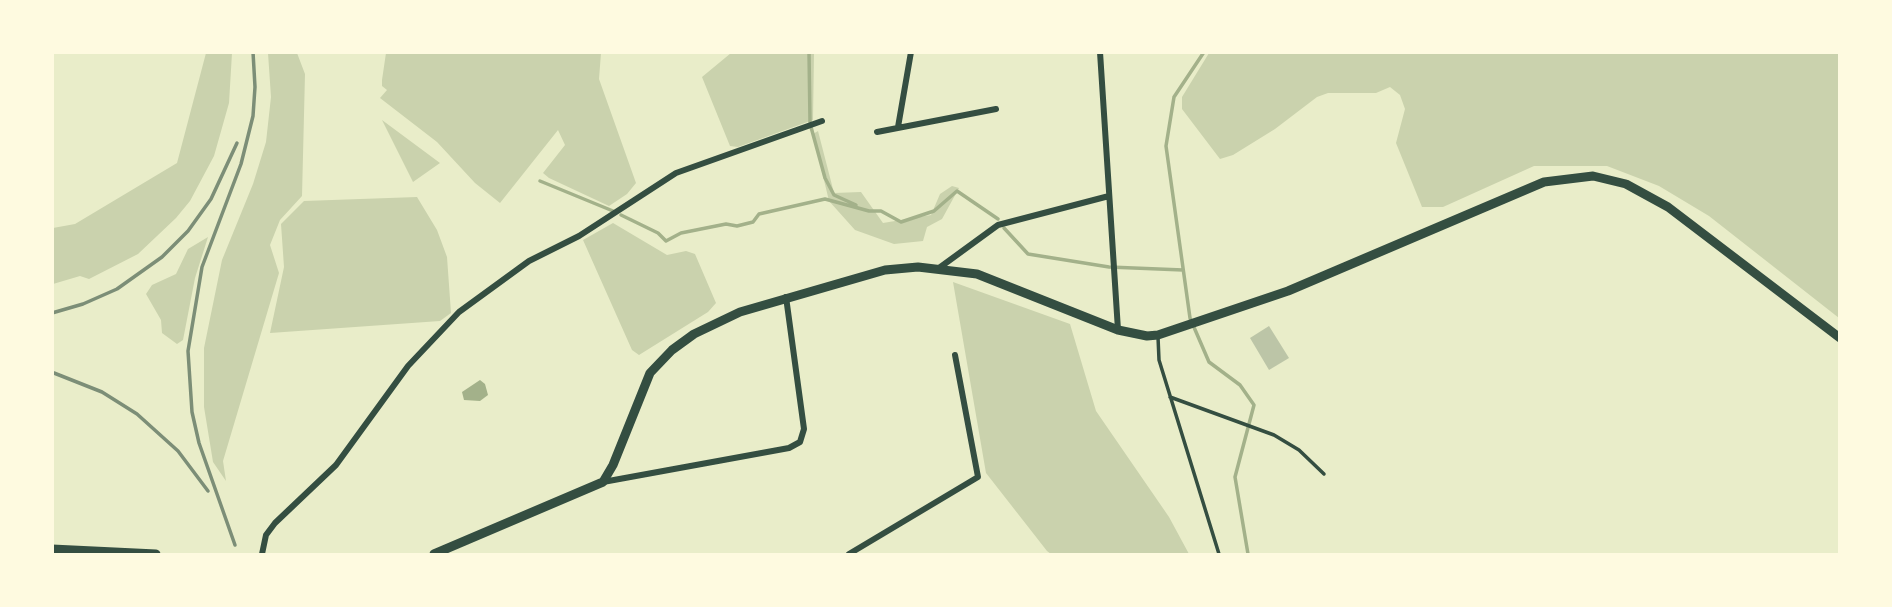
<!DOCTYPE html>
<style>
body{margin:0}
#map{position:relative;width:1892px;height:607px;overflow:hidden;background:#e9edc9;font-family:Inter,sans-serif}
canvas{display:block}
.frame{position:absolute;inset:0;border:54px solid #fefae0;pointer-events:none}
</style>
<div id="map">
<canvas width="1892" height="607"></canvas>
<div class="frame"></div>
</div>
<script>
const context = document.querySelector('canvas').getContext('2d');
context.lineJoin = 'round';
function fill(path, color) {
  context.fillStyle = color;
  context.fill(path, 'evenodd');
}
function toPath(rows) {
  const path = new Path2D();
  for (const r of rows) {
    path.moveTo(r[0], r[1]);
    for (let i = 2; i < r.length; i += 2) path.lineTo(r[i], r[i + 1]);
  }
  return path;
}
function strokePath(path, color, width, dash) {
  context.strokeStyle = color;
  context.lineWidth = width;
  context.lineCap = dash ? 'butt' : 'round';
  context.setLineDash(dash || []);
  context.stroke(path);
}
fill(toPath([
 [206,53,232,53,229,103,214,156,190,201,176,218,138,254,89,279,80,276,53,284,53,228,75,224,177,163],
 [268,53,297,53,305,74,302,196,280,220,270,245,279,273,223,461,226,481,213,462,204,407,204,348,222,260,253,184,266,142,271,97],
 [386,53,601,53,599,79,636,183,627,194,609,206,549,178,543,173,565,145,558,130,500,203,475,183,437,142,380,98,387,90,382,86,382,80],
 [731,53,814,53,813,120,738,147,730,146,702,77],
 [1209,53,1839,53,1839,318,1709,216,1659,186,1607,166,1534,166,1443,207,1422,207,1396,143,1405,109,1400,95,1390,87,1376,93,1328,93,1317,97,1275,129,1233,155,1220,159,1182,109,1182,97],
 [382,120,440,163,413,182],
 [818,131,834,193,861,192,883,223,931,215,940,194,952,186,959,188,942,219,927,227,923,241,894,244,855,230,829,201,813,134],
 [417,197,437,230,447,257,451,313,440,321,270,333,284,267,281,224,304,201],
 [613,223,667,255,686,251,695,254,716,303,708,312,639,355,632,350,583,240],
 [208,237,195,278,183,340,177,344,162,333,161,320,146,294,152,285,176,274,188,249],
 [953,282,1070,324,1096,411,1169,517,1189,554,1051,554,1047,551,986,473]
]), '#cad2ad');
fill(toPath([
 [480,380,485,384,488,395,480,401,464,400,462,392]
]), '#a3b18a');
strokePath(toPath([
 [809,52,810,122],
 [1204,52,1174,97,1166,146,1190,318,1209,362,1240,385,1254,405,1235,477,1248,554],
 [811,127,825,178,834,195,856,205],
 [540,181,613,211],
 [869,211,881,211,901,222,934,211,957,191,998,219],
 [621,215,658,233,666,241,681,233,726,224,737,226,753,222,759,214,825,199,869,211],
 [1004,228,1028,254,1109,267,1183,270]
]), '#a3b18a', 3.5);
fill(toPath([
 [1269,326,1289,358,1269,370,1250,338]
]), '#bcc5a7');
strokePath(toPath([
 [1158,337,1159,360,1219,554],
 [1170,397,1274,435,1299,450,1324,474]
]), '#344e41', 3.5);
strokePath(toPath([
 [1100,52,1118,330],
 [898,127,911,52],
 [877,132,996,109],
 [939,268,998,225,1109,196],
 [603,482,789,448,800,442,804,429,786,297],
 [262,554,266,535,275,523,336,465,408,366,459,312,529,261,579,236,676,173,822,121],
 [849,554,978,477,955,355]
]), '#344e41', 6);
strokePath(toPath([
 [52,549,156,554],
 [434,554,603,482,613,465,650,373,672,350,694,334,740,312,885,270,918,267,977,274,1118,330,1147,336,1158,335,1288,291,1544,182,1593,176,1626,184,1668,207,1840,338]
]), '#344e41', 9);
strokePath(toPath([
 [52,313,83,304,117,289,162,257,188,231,211,199,237,143],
 [54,373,102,392,137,414,178,451,208,491],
 [235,545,199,443,192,412,188,351,202,267,241,164,253,116,255,87,253,52]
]), '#7c8e77', 3.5);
</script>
